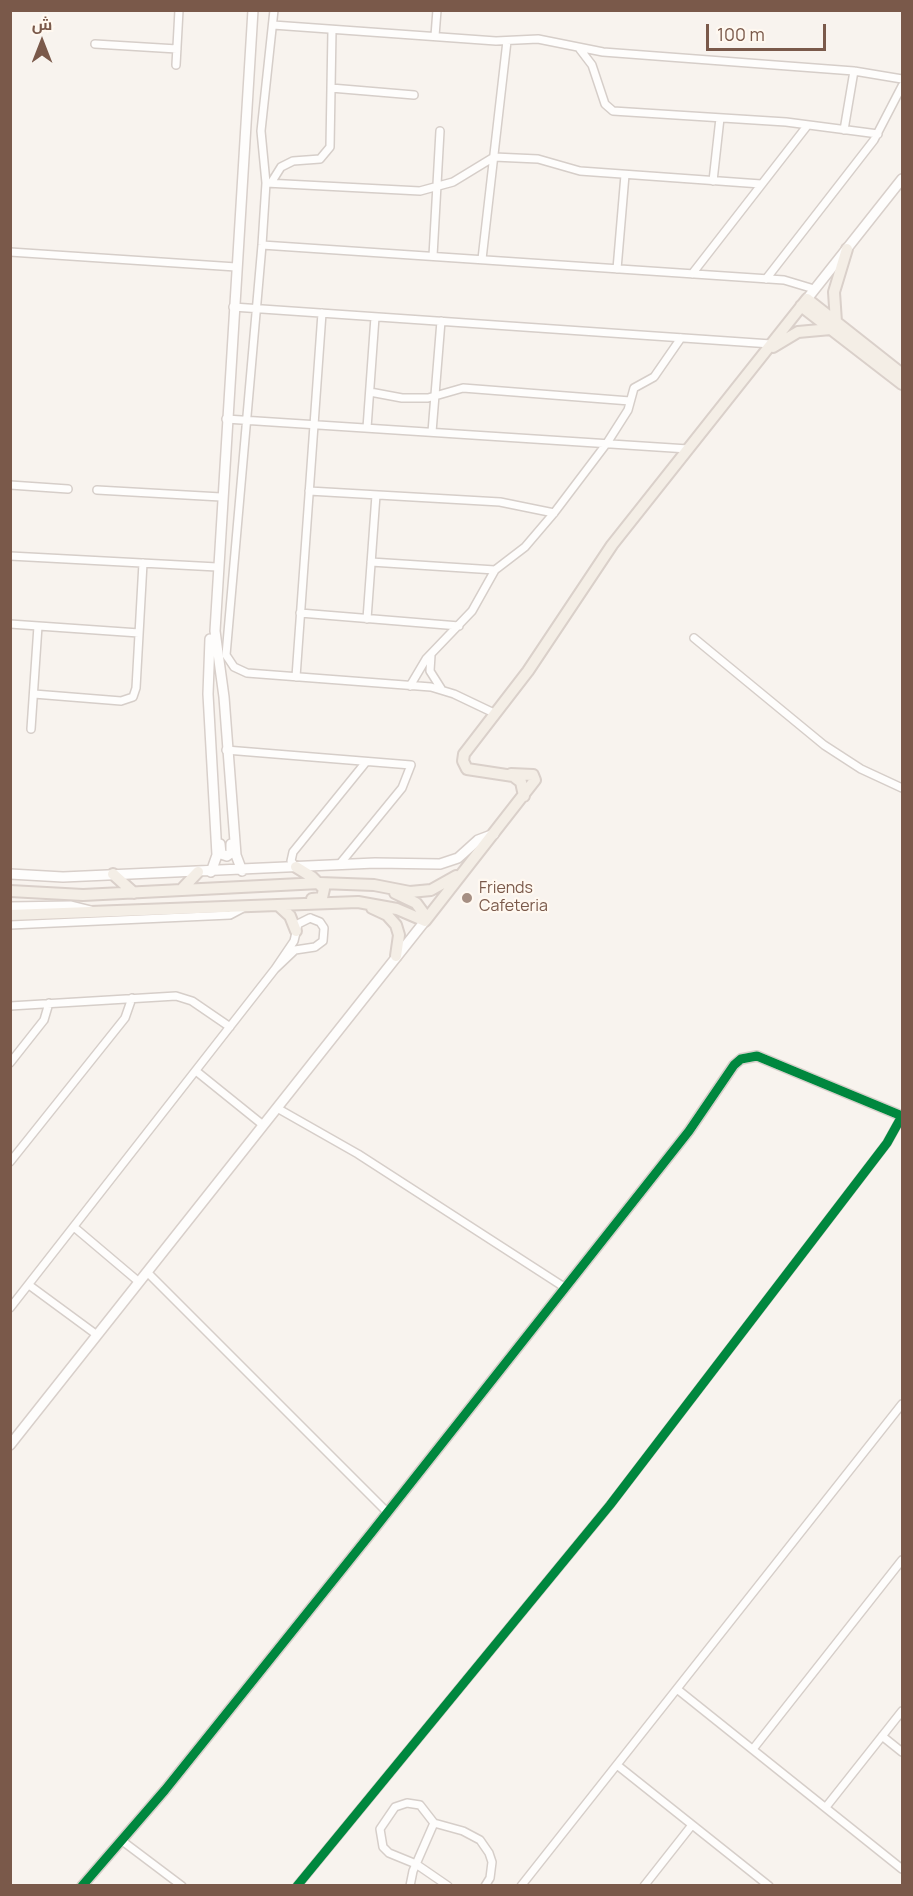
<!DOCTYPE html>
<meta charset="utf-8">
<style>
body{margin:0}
#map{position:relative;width:913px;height:1896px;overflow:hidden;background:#f8f3ee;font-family:Manrope,Cairo,sans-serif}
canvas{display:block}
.frame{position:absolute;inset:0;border:12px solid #7a594a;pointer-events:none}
.north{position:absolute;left:12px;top:12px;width:60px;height:60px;-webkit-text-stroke:4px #fff8f0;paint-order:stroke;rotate:0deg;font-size:16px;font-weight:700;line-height:24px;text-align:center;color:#7a594a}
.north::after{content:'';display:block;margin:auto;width:21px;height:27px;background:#7a594a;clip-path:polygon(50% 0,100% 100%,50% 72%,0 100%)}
.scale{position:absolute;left:706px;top:24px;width:120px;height:27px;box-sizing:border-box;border:3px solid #7a594a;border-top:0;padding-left:8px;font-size:18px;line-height:21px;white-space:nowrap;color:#7a594a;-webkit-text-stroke:4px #fff8f0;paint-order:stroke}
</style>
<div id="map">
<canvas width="913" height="1896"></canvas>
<div class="frame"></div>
<div class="north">ش</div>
<div class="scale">100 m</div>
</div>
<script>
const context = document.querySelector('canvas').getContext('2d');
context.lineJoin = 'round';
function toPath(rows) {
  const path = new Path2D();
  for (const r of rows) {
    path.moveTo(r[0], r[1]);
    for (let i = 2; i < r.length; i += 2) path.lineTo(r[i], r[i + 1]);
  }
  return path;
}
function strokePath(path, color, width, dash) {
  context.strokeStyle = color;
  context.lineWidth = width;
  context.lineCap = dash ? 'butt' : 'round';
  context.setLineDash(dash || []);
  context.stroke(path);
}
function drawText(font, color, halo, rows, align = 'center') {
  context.font = font + ' Manrope,sans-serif';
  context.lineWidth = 4.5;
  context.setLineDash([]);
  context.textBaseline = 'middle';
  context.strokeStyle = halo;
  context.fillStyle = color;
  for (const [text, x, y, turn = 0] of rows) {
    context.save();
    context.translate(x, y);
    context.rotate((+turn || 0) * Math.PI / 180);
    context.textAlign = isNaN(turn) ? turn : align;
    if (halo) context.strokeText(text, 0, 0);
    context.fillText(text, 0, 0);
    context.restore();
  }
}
const street = toPath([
 [274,10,261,131,266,183,262,245,226,655,234,667,247,673,431,687,454,694,496,714],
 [273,25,496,41,538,39,603,52,854,71,902,79],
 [435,36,437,10],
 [95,44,177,49],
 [579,48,592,65,605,104,613,111,786,122,878,134],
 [176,65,179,10],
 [331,88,414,95],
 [844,130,854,71],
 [713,181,720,118],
 [266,183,420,191,453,182,494,157,538,159,580,171,761,184],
 [271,183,281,167,293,161,320,159,330,147,332,30],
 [262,245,784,280,814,289],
 [10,252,236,267],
 [433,256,440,131],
 [482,259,507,41],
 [617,269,625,175],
 [692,274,807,126],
 [766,279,874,140,902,86],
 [233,307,771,344],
 [370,392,402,398,428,398,463,388,630,401],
 [226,419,688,449],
 [367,428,375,317],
 [432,432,441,321],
 [10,485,68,489],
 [97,490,221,497],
 [309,491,500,502,554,513],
 [10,556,217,567],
 [371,562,495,570],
 [300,613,459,626],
 [367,619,376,495],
 [10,624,139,633],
 [694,638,824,745,861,769,902,788],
 [431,655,430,671,442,690],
 [296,677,322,313],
 [410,686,426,659,472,611,495,570,525,547,554,513,607,443,628,410,634,388,654,377,681,338],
 [34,694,121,701,133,697,136,688,143,563],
 [31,729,38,626],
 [226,750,411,765,402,788,339,865],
 [296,867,291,861,293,852,366,762],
 [310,918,320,922,324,928,323,941,315,947,295,950,275,969,294,941,298,924,310,918],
 [10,925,230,915,245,907],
 [10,1006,176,996,192,1001,230,1027],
 [10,1063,44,1020,49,1003],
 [196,1071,263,1125],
 [277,1108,358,1154,564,1287],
 [10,1162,125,1018,132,998],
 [74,1227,139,1282],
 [147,1272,387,1512],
 [29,1285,97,1335],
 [10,1308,275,969],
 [677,1689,902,1869],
 [882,1736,902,1752],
 [753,1749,902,1560],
 [617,1765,769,1886],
 [826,1807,902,1711],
 [121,1840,182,1886],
 [297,1886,610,1505,887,1143,902,1116],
 [410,1886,413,1871,434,1823],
 [448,1886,416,1864,389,1853,383,1847,380,1829,395,1807,407,1803,420,1805,434,1823,463,1831,480,1840,489,1853,492,1862,490,1878,485,1886],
 [521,1886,902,1404],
 [644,1886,692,1825]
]);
const secondary = toPath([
 [807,299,902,179],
 [210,639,208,694,217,855,211,872],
 [220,844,221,854,227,856,231,853,231,844],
 [242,871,236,855,224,697,215,631,253,10],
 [10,874,63,877,375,863,440,864,458,858,478,840,494,834],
 [10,907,71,906,91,911],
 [10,1445,425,921],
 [82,1886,165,1790,372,1532,689,1131,734,1065,741,1059,757,1056,902,1116]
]);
const primary = toPath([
 [801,306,902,384],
 [836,322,834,292,847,249],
 [773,347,798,332,831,329],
 [524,796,521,782,513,776,467,769,463,761,464,754,528,671,612,545,807,299,902,374],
 [296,867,312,877,324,889,322,898,312,899],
 [113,874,134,893],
 [181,890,198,872],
 [10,891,83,895,320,883,374,885,410,892,431,890,456,876],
 [395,893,416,903,427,918],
 [278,905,290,916,296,931],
 [372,908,387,915,396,925,399,935,396,956],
 [10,915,358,902,397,909,425,921,535,780,533,775,511,774]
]);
strokePath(street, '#d6cec9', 10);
strokePath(secondary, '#d8cfca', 12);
strokePath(primary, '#dad0ca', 14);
strokePath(street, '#fefdfc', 7);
strokePath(secondary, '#fefdfc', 9);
strokePath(primary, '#f4eee6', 10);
strokePath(toPath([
 [82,1886,165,1790,372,1532,689,1131,734,1065,741,1059,757,1056,902,1116],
 [297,1886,610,1505,887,1143,902,1116]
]), '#00873e', 9);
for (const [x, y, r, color] of [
 [467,898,6,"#a68f83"]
]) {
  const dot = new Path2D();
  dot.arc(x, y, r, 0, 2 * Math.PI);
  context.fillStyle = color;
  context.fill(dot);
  strokePath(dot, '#fff8f0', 2);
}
drawText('16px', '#7a594a', '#fff8f0', [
 ["Friends",479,889],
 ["Cafeteria",479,907]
], 'left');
</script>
